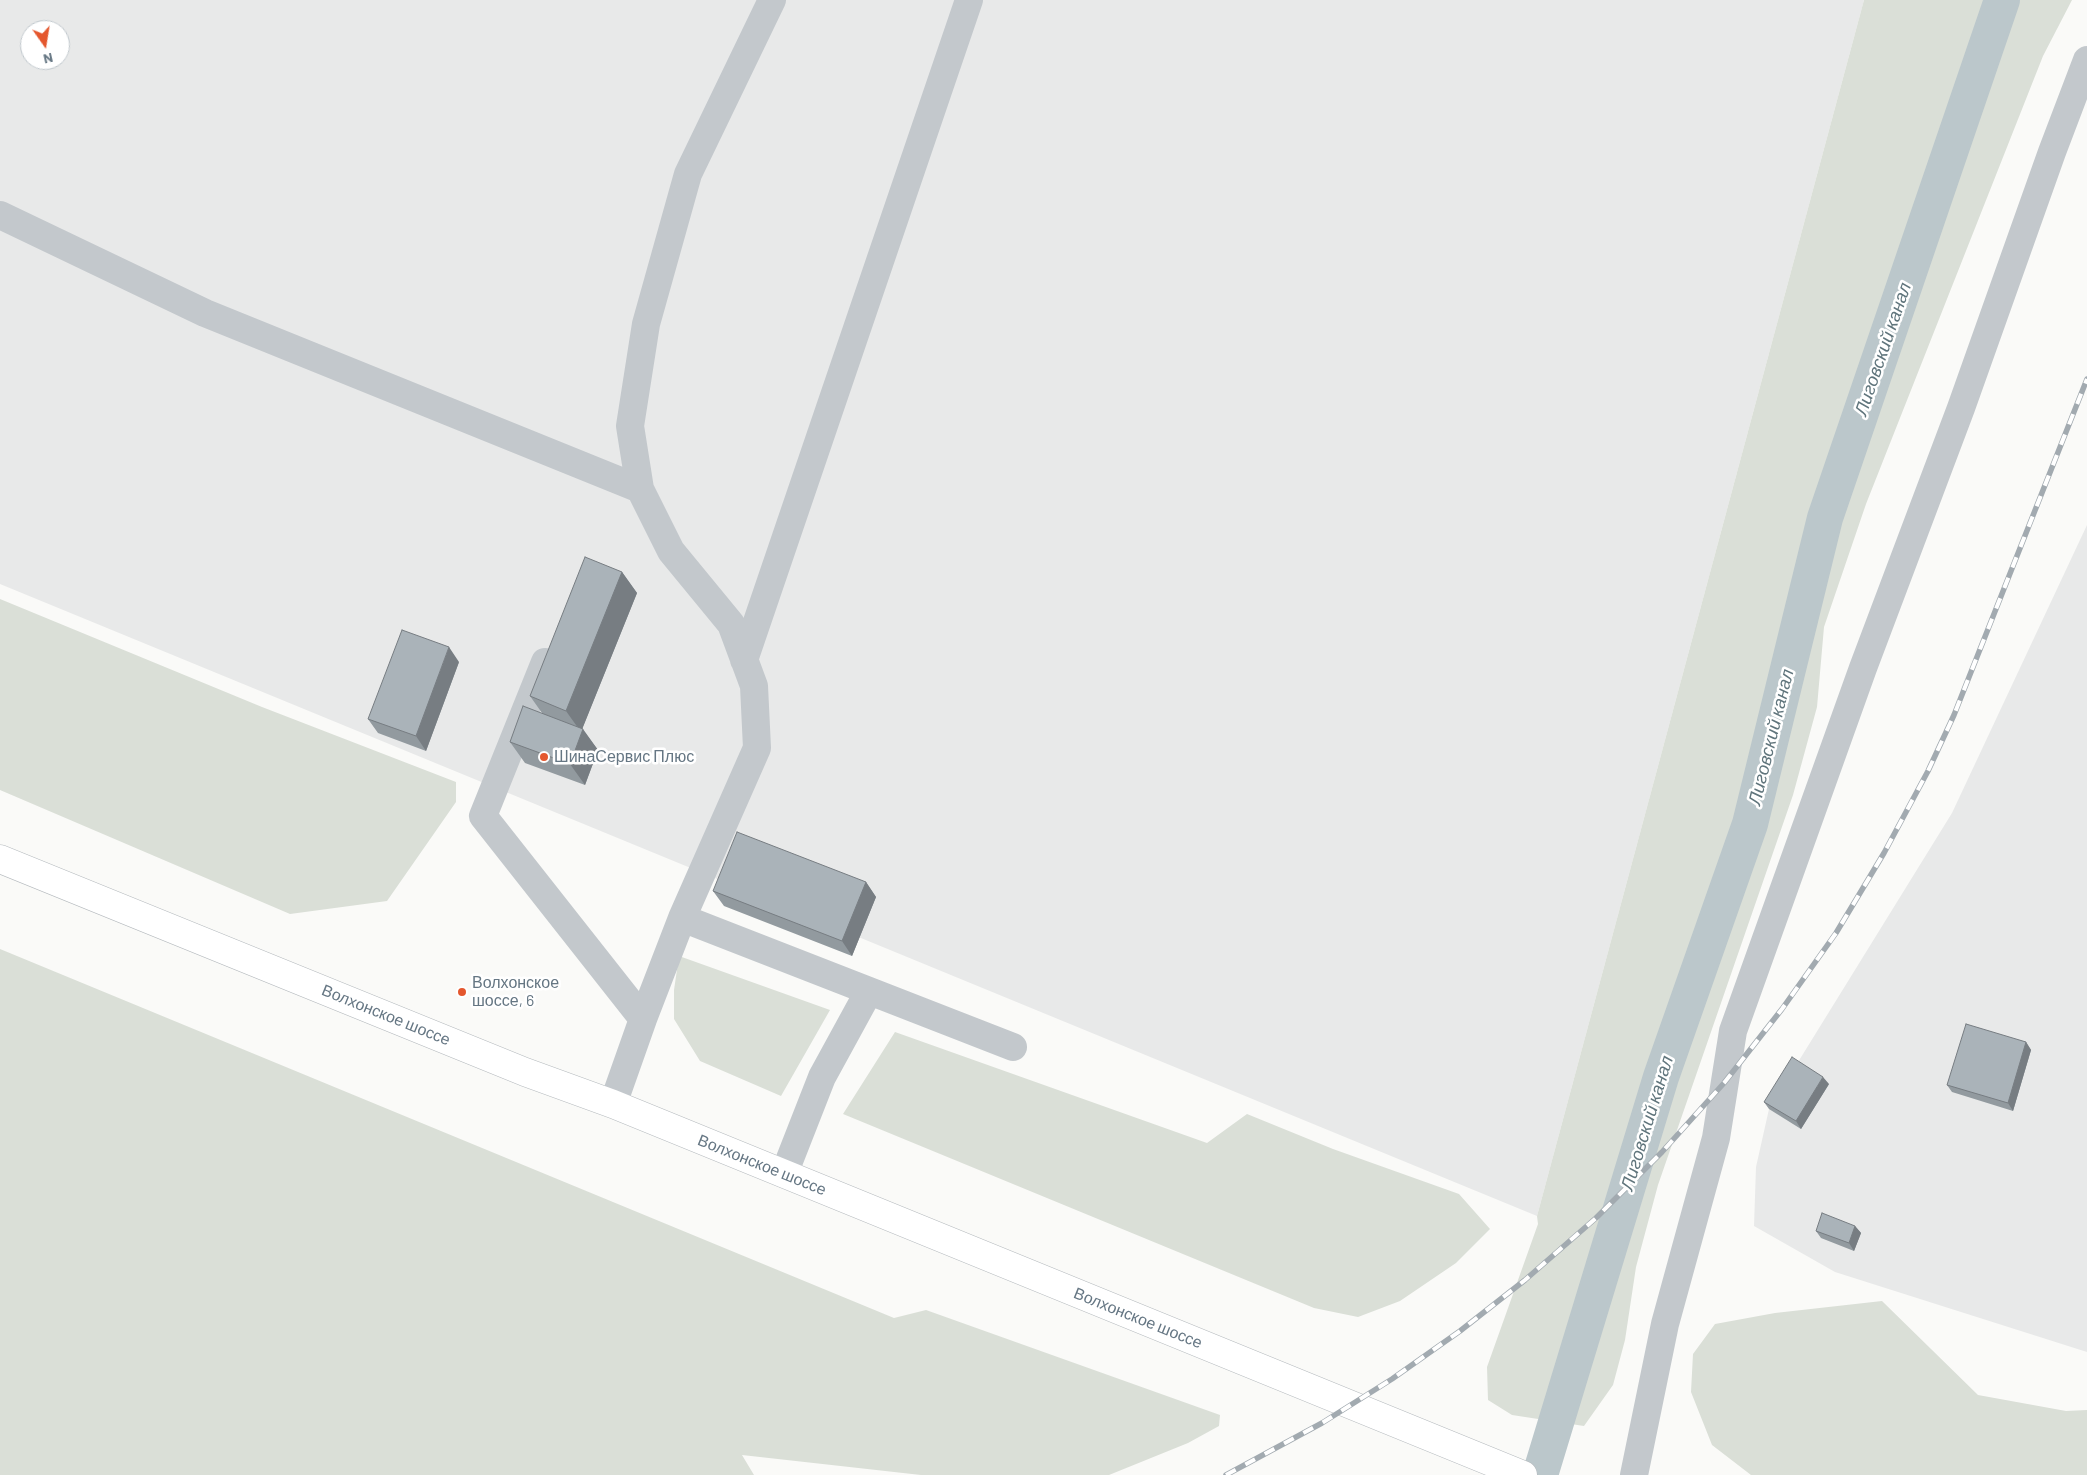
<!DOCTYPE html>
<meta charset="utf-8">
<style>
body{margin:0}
#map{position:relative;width:2087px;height:1475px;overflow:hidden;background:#fafaf8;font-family:Barlow,sans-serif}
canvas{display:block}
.north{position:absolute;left:20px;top:20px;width:50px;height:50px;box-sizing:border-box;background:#fff;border:1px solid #c1c8cd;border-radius:50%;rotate:167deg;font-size:14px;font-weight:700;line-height:20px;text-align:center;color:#657683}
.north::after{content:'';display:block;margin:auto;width:18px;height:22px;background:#e4572e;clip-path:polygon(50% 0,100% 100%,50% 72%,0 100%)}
</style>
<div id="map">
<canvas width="2087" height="1475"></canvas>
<div class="north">N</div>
</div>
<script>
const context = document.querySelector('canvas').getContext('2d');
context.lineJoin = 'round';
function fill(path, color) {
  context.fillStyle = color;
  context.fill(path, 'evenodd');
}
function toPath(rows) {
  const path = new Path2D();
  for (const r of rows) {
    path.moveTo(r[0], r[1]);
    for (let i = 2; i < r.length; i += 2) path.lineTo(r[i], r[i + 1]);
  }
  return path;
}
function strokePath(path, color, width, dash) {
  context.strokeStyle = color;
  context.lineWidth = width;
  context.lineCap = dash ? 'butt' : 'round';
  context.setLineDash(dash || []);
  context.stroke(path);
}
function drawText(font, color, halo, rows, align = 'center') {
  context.font = font + ' Barlow,sans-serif';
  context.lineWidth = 5;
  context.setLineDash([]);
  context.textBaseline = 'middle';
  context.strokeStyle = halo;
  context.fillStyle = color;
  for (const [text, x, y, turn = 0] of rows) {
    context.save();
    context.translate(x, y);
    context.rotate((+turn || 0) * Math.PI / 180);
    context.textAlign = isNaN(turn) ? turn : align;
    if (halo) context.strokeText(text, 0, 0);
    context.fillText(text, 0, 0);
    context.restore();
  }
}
fill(toPath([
 [0,0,1864,0,1537,1216,0,584],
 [30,30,60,30,60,60,30,60],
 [2087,525,2087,1352,1835,1272,1754,1226,1756,1167,1769,1109,1952,813]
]), '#e8e9e9');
fill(toPath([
 [1864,0,2072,0,2043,56,1866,504,1824,627,1817,707,1793,795,1658,1185,1636,1267,1625,1340,1613,1385,1584,1426,1512,1415,1488,1400,1487,1367,1538,1224,1537,1216],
 [0,599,262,707,456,782,456,802,387,901,290,914,0,790],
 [0,949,894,1318,926,1310,1220,1415,1219,1426,1188,1443,1109,1475,921,1475,742,1455,754,1475,0,1475],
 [679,956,830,1010,781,1096,700,1061,674,1019,674,990],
 [895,1032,1207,1143,1247,1114,1333,1149,1459,1194,1490,1229,1456,1263,1400,1301,1358,1317,1314,1308,843,1114],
 [1882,1301,1978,1395,2066,1411,2087,1410,2087,1475,1751,1475,1712,1445,1691,1392,1693,1354,1715,1324,1775,1313]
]), '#dadfd7');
strokePath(toPath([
 [1540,1475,1661,1077,1750,824,1825,518,2002,0]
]), '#bbc7cb', 36);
const major = toPath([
 [0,859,525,1072,613,1104,1523,1475]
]);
strokePath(major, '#b5babe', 29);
strokePath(toPath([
 [0,215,205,313,640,489],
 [744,660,969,0],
 [545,662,483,816,643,1019],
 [682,918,1013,1047],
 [613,1104,643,1019,682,918,757,748,754,686,731,624,671,551,640,489,630,426,646,324,688,174,772,0],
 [784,1174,822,1077,869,991],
 [1634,1475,1665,1324,1716,1138,1733,1031,1863,668,1961,408,2052,152,2087,60]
]), '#c3c8cc', 28);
strokePath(major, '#fff', 28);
const rail = toPath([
 [1226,1475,1322,1423,1392,1379,1460,1331,1525,1280,1596,1218,1662,1152,1724,1083,1782,1009,1836,933,1884,853,1928,771,1954,715,2087,379]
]);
strokePath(rail, '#a2aab0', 5.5);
strokePath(rail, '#fff', 4, [11]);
fill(toPath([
 [622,572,637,593,582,729,598,750,585,785,525,763,510,742,542,713,530,696],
 [459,662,426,751,378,733,368,719],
 [866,882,876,897,852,956,724,906,713,891],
 [2026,1042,2031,1050,2013,1111,1952,1092,1947,1085],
 [1829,1084,1801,1129,1769,1109,1764,1102],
 [1855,1226,1861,1233,1854,1251,1821,1238,1816,1231]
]), '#929a9f');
fill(toPath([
 [622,572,637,593,581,732,566,711],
 [449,647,459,662,426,751,416,736],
 [583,729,598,750,585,785,570,764],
 [866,882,876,897,852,956,842,941],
 [2026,1042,2031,1050,2013,1111,2008,1103],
 [1823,1077,1829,1084,1801,1129,1796,1121],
 [1855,1226,1861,1233,1854,1251,1849,1243]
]), '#777d82');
const building = toPath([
 [585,557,622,572,566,711,530,696,585,557],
 [402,630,449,647,416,736,368,719,402,630],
 [523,706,583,729,570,764,510,742,523,706],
 [737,832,866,882,842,941,713,891,737,832],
 [1966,1024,2026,1042,2008,1103,1947,1085,1966,1024],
 [1792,1057,1823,1077,1796,1121,1764,1102,1792,1057],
 [1822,1213,1855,1226,1849,1243,1816,1231,1822,1213]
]);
fill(building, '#aab3b9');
strokePath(building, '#777d82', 1);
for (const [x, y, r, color] of [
 [544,757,5,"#e4572e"],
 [462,992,5,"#e4572e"]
]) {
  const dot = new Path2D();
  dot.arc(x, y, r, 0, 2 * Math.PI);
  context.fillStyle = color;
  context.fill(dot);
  strokePath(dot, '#fff', 2);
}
drawText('16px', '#657683', '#fff', [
 ["ШинаСервис Плюс",554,757],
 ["Волхонское",472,983],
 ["шоссе, 6",472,1001]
], 'left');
drawText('16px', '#657683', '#fff', [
 ["Волхонское шоссе",386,1015,22],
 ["Волхонское шоссе",762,1165,22],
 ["Волхонское шоссе",1138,1318,22]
]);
drawText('italic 18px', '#60757c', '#fff', [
 ["Лиговский канал",1883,349,-71],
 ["Лиговский канал",1771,737,-76],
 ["Лиговский канал",1647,1123,-73]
]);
</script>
